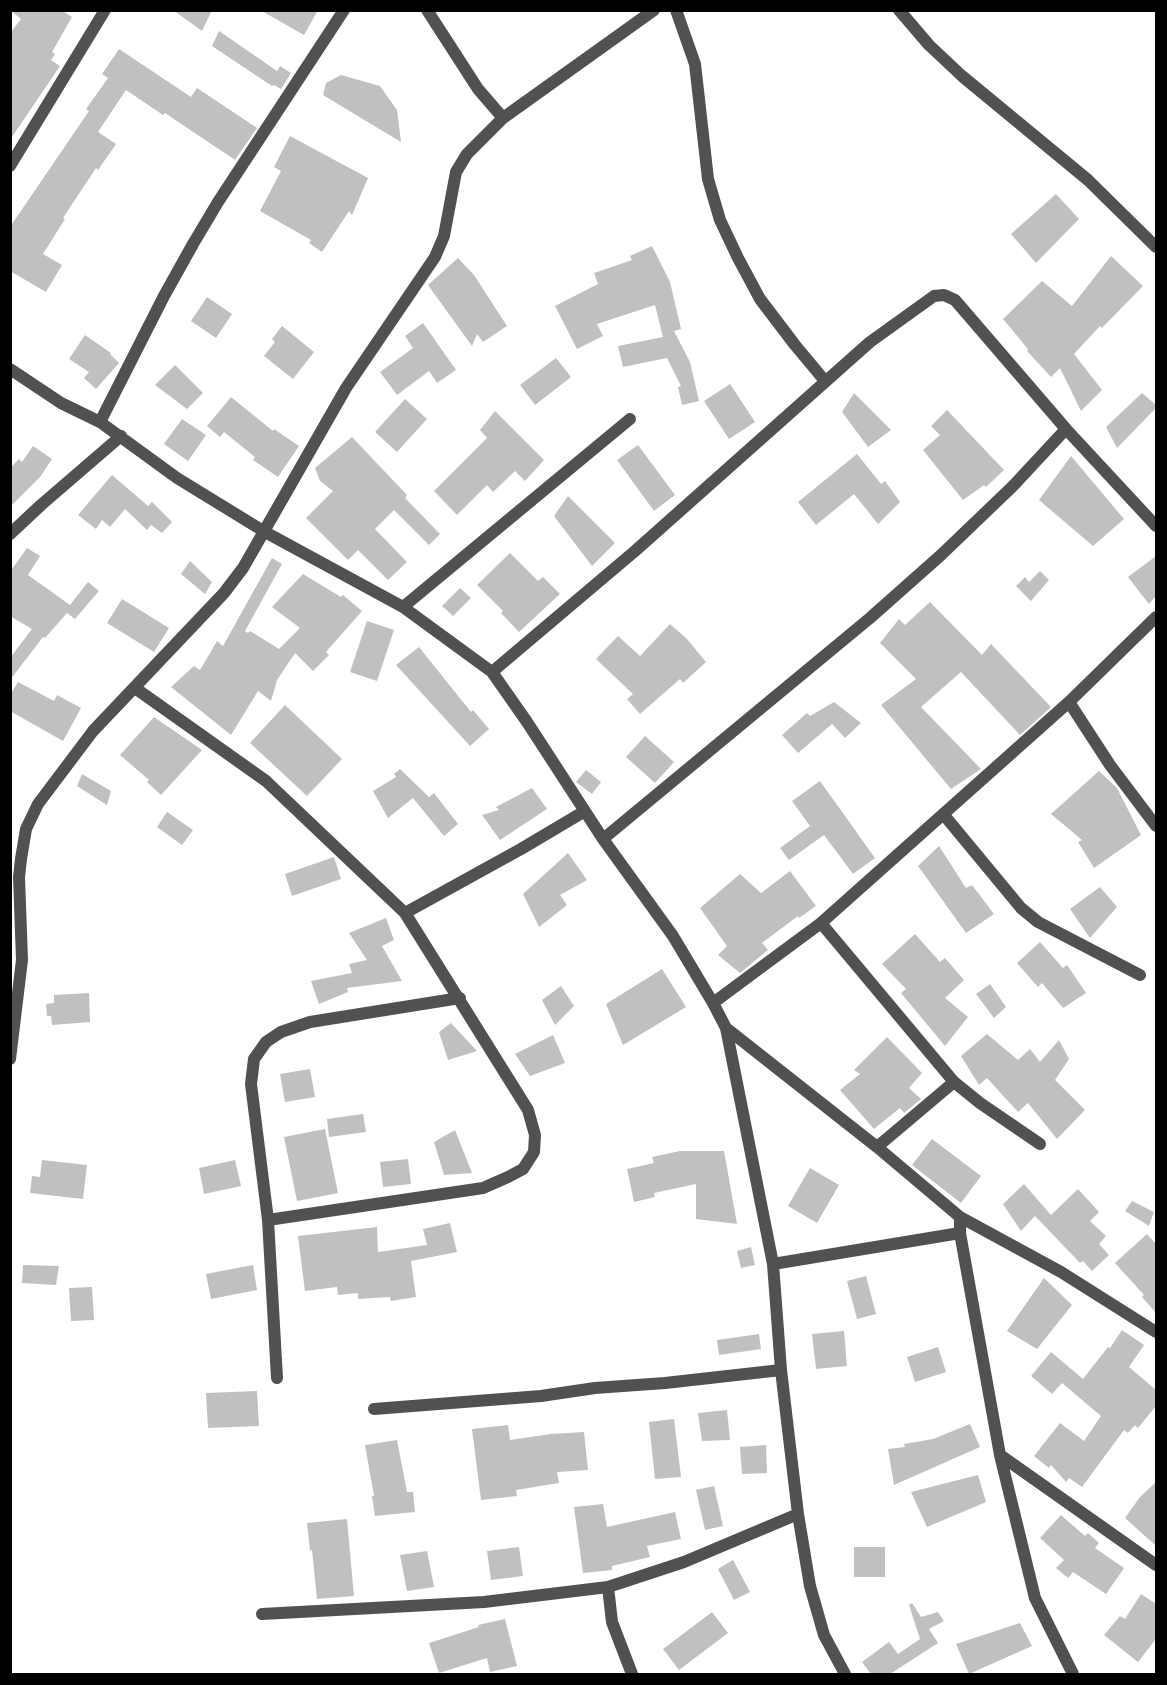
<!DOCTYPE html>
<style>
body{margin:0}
#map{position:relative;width:1167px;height:1685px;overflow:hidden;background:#fff;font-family:Lato,sans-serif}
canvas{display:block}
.frame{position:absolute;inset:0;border:12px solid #000;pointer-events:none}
</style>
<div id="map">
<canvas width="1167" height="1685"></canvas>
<div class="frame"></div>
</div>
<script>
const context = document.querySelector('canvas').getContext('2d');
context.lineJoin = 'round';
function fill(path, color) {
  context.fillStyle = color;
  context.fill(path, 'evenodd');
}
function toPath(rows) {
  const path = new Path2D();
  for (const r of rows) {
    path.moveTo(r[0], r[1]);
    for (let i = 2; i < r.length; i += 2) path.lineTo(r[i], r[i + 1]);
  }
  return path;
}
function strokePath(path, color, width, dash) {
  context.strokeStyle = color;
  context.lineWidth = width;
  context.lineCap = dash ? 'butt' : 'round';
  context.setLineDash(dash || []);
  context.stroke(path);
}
fill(toPath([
 [10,10,61,10,72,17,52,52,55,54,51,60,60,66,10,140,10,33,21,19],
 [173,10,212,10,202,31],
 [260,10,318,10,304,35],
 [219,31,277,71,280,66,291,73,281,89,274,85,272,86,212,46],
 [119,49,191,97,197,88,257,128,235,160,165,113,163,115,126,90,98,132,116,144,98,170,96,168,63,218,65,219,43,254,62,265,46,292,10,271,10,227,89,111,86,109,108,78,102,74],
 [341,75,380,86,397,110,401,142,323,95,326,83],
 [290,136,368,178,352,215,349,211,322,252,309,243,311,240,260,211,281,171,274,167],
 [1056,194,1079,219,1036,263,1011,234],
 [652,246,670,282,681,329,674,331,690,362,699,401,682,405,678,387,681,386,667,358,623,367,618,346,663,337,655,305,597,324,603,336,577,349,555,306,598,284,594,273,632,260,630,256],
 [1111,256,1143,286,1102,328,1100,326,1074,354,1102,390,1081,411,1060,368,1051,377,1027,351,1028,349,1003,319,1042,281,1072,306],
 [458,258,474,275,507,326,483,342,477,334,472,346,428,285],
 [207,297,232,314,216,338,191,321],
 [423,323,456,370,437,383,429,371,397,395,380,372,413,348,405,336],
 [282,326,314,352,293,379,264,356,275,342,272,339],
 [85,335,111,353,110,354,119,363,96,389,84,378,89,372,69,359],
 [556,358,571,377,535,405,520,385],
 [175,365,203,393,187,409,155,385],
 [730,384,755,422,729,439,704,401],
 [854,393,891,430,868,447,842,412],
 [1142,393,1156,405,1156,408,1117,448,1106,427],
 [231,397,273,431,274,429,299,446,278,477,253,460,255,457,224,432,220,437,207,426],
 [405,399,427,419,397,452,375,432],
 [947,410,1004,470,986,487,984,485,963,500,923,450,940,435,931,426],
 [495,411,544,460,525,481,515,471,493,492,487,485,457,515,434,491,487,438,480,430],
 [182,419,206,435,188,461,164,444],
 [352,437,407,495,405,498,440,534,429,545,394,510,375,529,407,562,388,580,358,550,348,560,306,518,333,491,320,481,315,468],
 [638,445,675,495,654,511,617,460],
 [33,446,52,459,40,477,10,507,10,468,19,459,22,462],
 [857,454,881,484,885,481,900,502,878,524,854,494,816,525,798,502],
 [1071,456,1124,519,1093,546,1039,500],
 [112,475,148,506,152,502,172,522,162,533,151,525,147,530,125,509,110,527,102,520,96,529,78,515],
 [568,496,615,543,592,566,554,516],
 [27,548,40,556,28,575,70,605,88,582,99,591,75,619,67,613,45,638,43,637,10,680,10,658,32,629,10,616,10,572],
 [510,553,538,581,543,577,560,594,519,632,501,613,503,611,477,585],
 [1156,556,1156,596,1149,604,1128,577],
 [272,558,282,564,245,631,248,633,250,631,279,649,300,628,272,607,303,574,341,597,343,595,362,611,326,652,329,655,313,671,295,653,277,680,271,701,258,691,231,735,171,687,194,666,200,670,217,641,223,646],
 [190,561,212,582,205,594,181,574],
 [1040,571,1049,580,1031,601,1016,586,1025,577,1029,582],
 [460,588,471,598,453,616,442,606],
 [122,599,169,628,154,652,107,623],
 [930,602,982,655,991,644,1051,707,1020,735,961,672,921,707,981,769,951,789,881,705,916,679,880,643,899,619,905,625],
 [367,621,394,630,377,681,350,672],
 [670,624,687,639,706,662,683,683,680,679,640,714,627,699,633,694,596,659,618,636,640,656],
 [419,647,471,712,473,710,489,729,470,746,396,665],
 [18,682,54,701,57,695,81,708,63,741,10,711,10,695],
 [834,702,861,723,845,738,832,724,798,753,782,735,807,713,810,716],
 [285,705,342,759,307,796,250,743],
 [154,717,202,750,161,795,147,782,149,780,120,755],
 [645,736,674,762,655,783,626,757],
 [400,769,429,797,434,793,458,824,444,836,413,798,388,818,373,791,396,777,394,774],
 [586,770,601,782,592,794,576,782],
 [1099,771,1117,788,1141,835,1094,868,1078,842,1082,840,1051,814],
 [82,774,111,791,107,805,77,786],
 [820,781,875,858,853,874,824,835,789,860,780,848,810,826,792,801],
 [532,788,547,809,500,840,482,815,499,810,496,807],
 [167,812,193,830,182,845,157,827],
 [939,846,966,888,972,885,994,914,966,933,918,866],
 [568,853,587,880,560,895,567,905,539,927,523,894],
 [334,857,341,879,292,896,285,874],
 [790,871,816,906,799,918,798,916,762,943,768,950,740,973,718,955,727,946,700,908,740,874,761,893],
 [1100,887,1117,907,1090,938,1070,909],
 [386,918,394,940,382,946,402,981,347,988,348,992,319,1004,311,981,352,973,349,964,367,960,349,933],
 [915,934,940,962,945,958,964,980,945,998,968,1017,945,1046,901,993,906,989,882,964],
 [1040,942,1063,968,1067,965,1086,993,1063,1008,1042,983,1038,987,1017,963],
 [662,969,686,1007,623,1045,606,1004],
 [990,984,1006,1007,994,1018,976,994],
 [561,986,574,1006,555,1025,542,1000],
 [89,993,90,1022,52,1025,51,1016,47,1016,46,1004,54,1003,54,995],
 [451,1023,477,1051,448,1060,439,1032],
 [987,1034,1018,1060,1030,1049,1040,1062,1059,1040,1069,1059,1055,1080,1085,1110,1057,1139,1028,1103,1018,1112,987,1078,979,1085,961,1056],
 [553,1035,565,1063,530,1076,515,1054],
 [887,1037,922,1073,909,1088,921,1099,904,1113,900,1108,874,1129,840,1090,860,1074,854,1070],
 [310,1069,315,1097,285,1102,280,1074],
 [363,1114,366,1132,329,1137,327,1119],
 [325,1129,338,1193,297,1201,284,1137],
 [455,1130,472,1173,444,1175,434,1142],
 [932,1139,981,1176,961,1203,912,1165],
 [680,1151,724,1151,737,1224,696,1219,696,1184,654,1193,655,1197,634,1202,627,1169,654,1163,652,1157],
 [408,1159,411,1184,383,1187,380,1162],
 [42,1160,87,1165,83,1199,30,1193,32,1176,40,1177],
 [235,1160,241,1186,204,1194,199,1168],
 [810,1168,839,1185,817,1223,788,1206],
 [1024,1184,1051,1215,1078,1189,1099,1212,1090,1221,1106,1236,1099,1244,1109,1255,1092,1271,1083,1261,1080,1263,1035,1216,1021,1231,1003,1204],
 [1132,1201,1154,1212,1149,1226,1125,1211],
 [450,1223,457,1252,411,1261,416,1297,391,1301,390,1297,358,1299,358,1293,338,1295,337,1287,305,1291,298,1236,377,1227,378,1252,427,1245,423,1229],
 [1147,1234,1156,1244,1156,1313,1142,1297,1144,1295,1115,1263],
 [751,1247,755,1265,741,1268,737,1251],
 [23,1265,59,1266,56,1285,22,1283],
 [253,1265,257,1290,211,1299,206,1274],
 [866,1276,876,1314,857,1319,847,1281],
 [1044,1278,1072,1305,1037,1349,1007,1331],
 [92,1287,94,1320,71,1321,69,1288],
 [1122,1330,1144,1345,1129,1367,1156,1390,1156,1406,1138,1428,1135,1425,1128,1433,1124,1430,1082,1487,1069,1478,1066,1482,1051,1465,1049,1468,1034,1456,1060,1423,1084,1441,1101,1416,1062,1383,1052,1394,1031,1376,1051,1352,1083,1379,1108,1347,1110,1348],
 [844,1331,847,1366,816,1369,812,1334],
 [759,1334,761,1349,719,1355,717,1340],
 [938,1347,946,1372,915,1382,907,1357],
 [257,1391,259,1426,208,1428,206,1393],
 [727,1410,730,1440,702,1441,698,1413],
 [674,1419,681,1477,655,1479,649,1422],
 [970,1424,980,1447,894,1485,888,1449,905,1447,904,1444,933,1439],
 [508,1425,510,1440,551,1434,584,1432,588,1470,557,1472,559,1483,516,1490,517,1496,481,1500,472,1429],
 [397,1440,407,1492,413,1492,415,1512,375,1516,372,1496,374,1496,365,1445],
 [766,1445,767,1473,742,1474,740,1447],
 [978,1475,986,1502,927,1527,911,1492],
 [1156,1482,1156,1546,1125,1518,1140,1497],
 [714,1486,723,1526,705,1530,696,1490],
 [603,1504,607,1527,675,1512,681,1539,647,1546,650,1557,612,1566,612,1570,583,1573,574,1507],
 [1061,1515,1085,1536,1088,1533,1099,1543,1095,1548,1124,1568,1106,1594,1073,1572,1068,1578,1056,1568,1064,1560,1040,1538],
 [347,1519,354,1596,317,1599,312,1550,310,1551,307,1523],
 [519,1547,523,1576,491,1580,487,1551],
 [854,1547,885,1547,885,1577,854,1577],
 [427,1551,434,1587,407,1591,400,1555],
 [733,1560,750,1592,734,1600,718,1569],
 [1141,1594,1156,1604,1156,1639,1138,1662,1104,1635,1120,1616,1125,1619],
 [912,1603,921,1617,938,1612,944,1621,929,1629,938,1643,890,1674,871,1674,862,1662,889,1642,898,1654,920,1639,909,1605],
 [712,1612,728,1633,679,1670,663,1649],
 [505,1619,517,1666,490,1672,487,1658,439,1673,429,1643,479,1627,478,1625],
 [1020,1623,1032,1646,969,1674,956,1644]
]), '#c0c0c0');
strokePath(toPath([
 [427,10,478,89,503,118],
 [676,10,695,64,708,179,720,220,738,258,760,299,795,345,825,381],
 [899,10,929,45,962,76,1088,180,1156,247],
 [10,166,105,10],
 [10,369,61,403,100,422,177,478,265,532,403,607,492,672,527,722,603,839,673,936,713,1003,726,1028,773,1264,781,1370,798,1514,810,1586,824,1635,845,1674],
 [100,422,164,296,193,244,218,202,344,10],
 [10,534,41,505,121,436],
 [403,607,630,419],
 [492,672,635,551,870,342,934,296,944,295,955,300,1066,429,1156,526],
 [135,688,266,781,405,913],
 [1069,702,1110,765,1156,826],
 [944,815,1021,908,1038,922,1140,975],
 [603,839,870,618,941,555,1013,486,1066,429],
 [821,923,954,1082,980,1103,1040,1144],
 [713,1003,821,923,1069,702,1156,617],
 [726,1028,877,1147,960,1217,1061,1272,1156,1332],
 [10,1059,22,960,19,877,21,859,26,829,38,804,93,731,224,593,243,568,346,388,435,257,444,236,456,172,467,154,503,118,654,10],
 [877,1147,954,1082],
 [960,1217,960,1233,1000,1455,1035,1598,1073,1674],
 [268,1220,483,1188,508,1177,523,1169,534,1152,535,1135,528,1110,405,913,521,849,585,811],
 [773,1264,960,1233],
 [277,1378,268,1220,251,1084,254,1059,266,1042,281,1032,310,1022,460,998],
 [374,1409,541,1396,595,1388,665,1383,781,1370],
 [1000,1455,1156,1565],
 [608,1587,612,1622,632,1674],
 [262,1614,484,1602,608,1587,684,1562,798,1514]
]), '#515151', 12);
</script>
